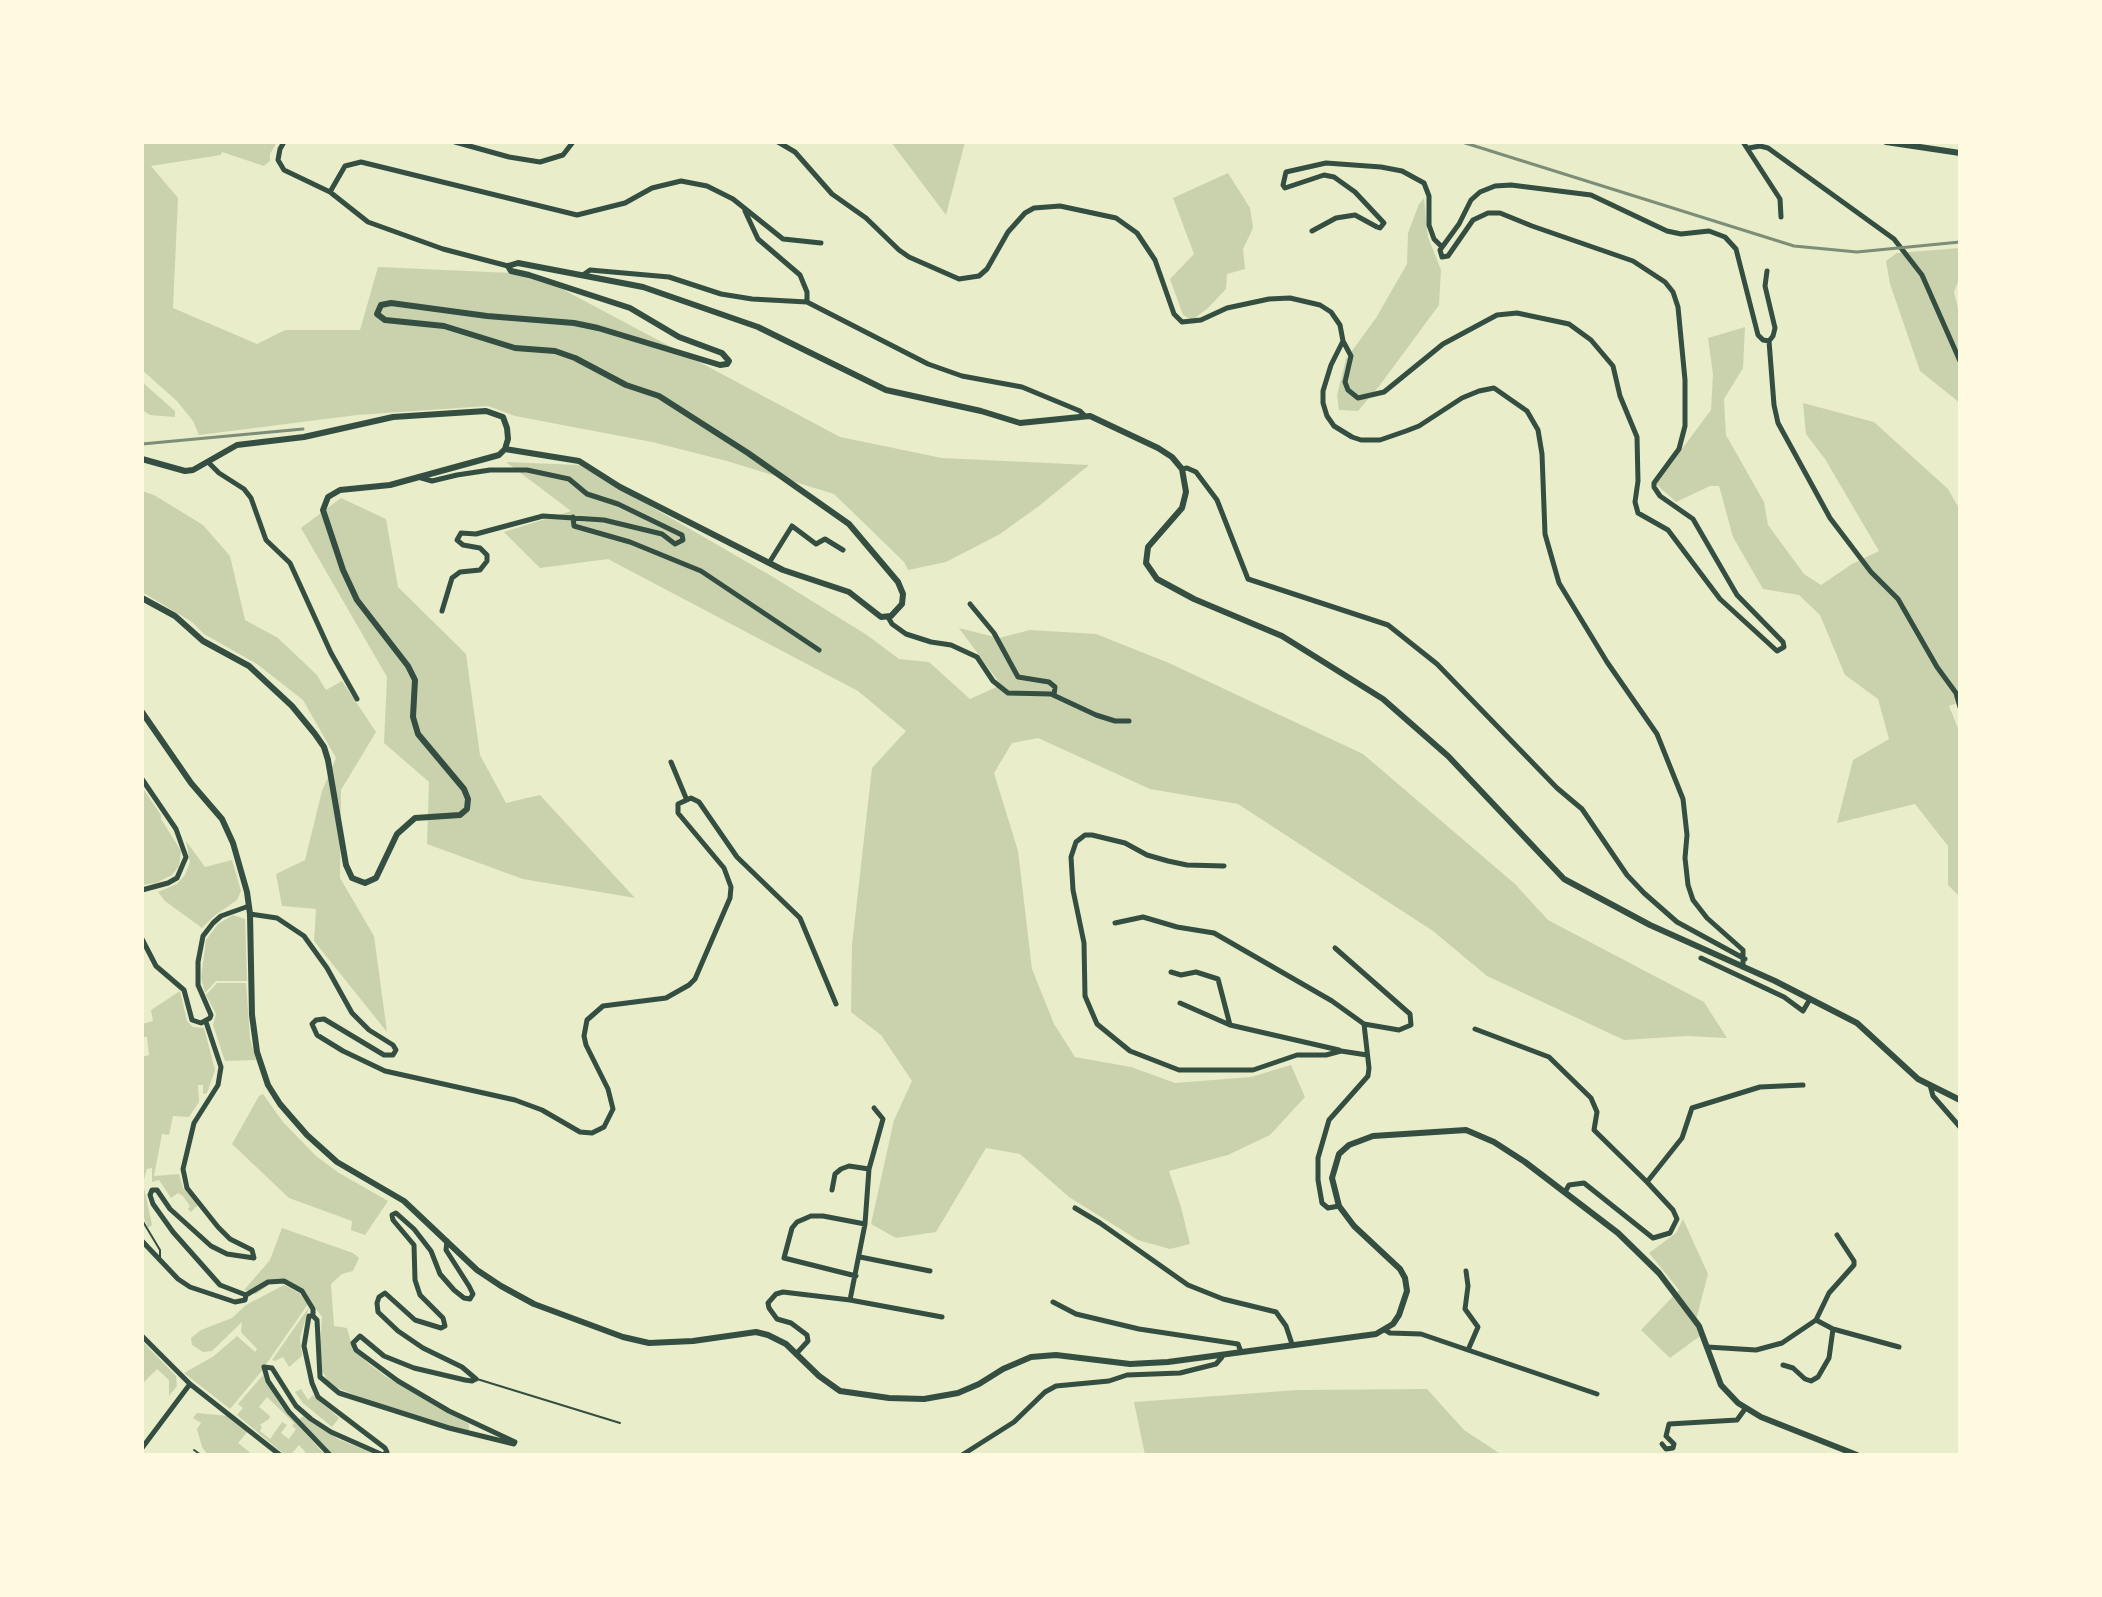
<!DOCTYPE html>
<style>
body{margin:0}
#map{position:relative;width:2102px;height:1597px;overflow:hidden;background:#e9edc9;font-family:"Sofia Sans Condensed",sans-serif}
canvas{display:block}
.frame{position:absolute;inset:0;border:144px solid #fefae0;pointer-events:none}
</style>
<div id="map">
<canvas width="2102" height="1597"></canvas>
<div class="frame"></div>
</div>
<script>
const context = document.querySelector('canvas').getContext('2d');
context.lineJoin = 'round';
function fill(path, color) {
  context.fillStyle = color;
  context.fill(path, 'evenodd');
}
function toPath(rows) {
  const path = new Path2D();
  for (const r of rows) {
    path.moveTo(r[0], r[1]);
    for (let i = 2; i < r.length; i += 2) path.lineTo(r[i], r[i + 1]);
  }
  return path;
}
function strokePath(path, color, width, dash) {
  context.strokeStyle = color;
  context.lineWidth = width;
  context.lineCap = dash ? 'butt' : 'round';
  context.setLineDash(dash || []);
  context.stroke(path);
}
fill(toPath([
 [142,142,277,142,270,154,270,161,264,166,222,152,221,155,151,166,178,198,173,308,257,344,285,330,360,330,378,267,534,274,840,437,942,458,1089,465,1039,506,1000,534,946,562,908,570,904,562,834,494,727,461,652,442,515,416,488,406,357,415,199,435,193,421,177,401,142,370],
 [891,142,965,142,946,215],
 [1228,173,1250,208,1253,228,1243,249,1245,269,1227,274,1226,289,1208,308,1192,320,1183,315,1170,279,1194,254,1173,198],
 [1424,198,1428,237,1441,270,1439,305,1380,385,1358,411,1339,410,1337,395,1346,359,1376,318,1407,264,1408,233,1419,204],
 [1960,248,1960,277,1954,292,1960,316,1960,403,1920,371,1890,284,1886,261,1897,253],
 [1745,327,1743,368,1724,399,1726,435,1764,502,1768,525,1804,574,1821,585,1852,564,1879,551,1825,459,1806,434,1803,403,1874,422,1948,489,1960,510,1960,702,1949,706,1960,733,1960,897,1948,885,1948,846,1915,804,1837,823,1853,760,1889,739,1878,699,1845,675,1820,615,1799,595,1763,589,1733,537,1719,486,1710,486,1676,502,1656,484,1711,410,1713,374,1708,338],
 [142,382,175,411,175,417,150,415,142,410],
 [506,462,579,465,773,577,867,635,899,659,929,662,970,699,1001,685,959,628,999,638,1030,630,1096,634,1169,663,1363,754,1515,884,1548,920,1704,1002,1727,1038,1687,1036,1624,1040,1487,976,1433,931,1238,804,1150,789,1038,738,1012,743,994,773,1018,851,1032,969,1054,1024,1075,1057,1131,1067,1175,1083,1251,1077,1291,1065,1305,1097,1270,1135,1228,1155,1169,1171,1181,1207,1190,1244,1170,1249,1138,1240,1069,1197,1020,1154,986,1148,936,1232,896,1238,871,1224,894,1120,912,1081,881,1035,851,1012,852,945,872,768,906,731,858,691,608,559,540,568,504,532,571,511],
 [142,491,154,495,203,525,230,556,245,620,278,638,317,675,326,690,342,681,376,732,341,790,340,878,374,936,387,1032,314,941,316,909,282,906,276,874,305,860,322,791,336,758,303,700,257,664,204,634,192,622,142,592],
 [341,498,386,519,398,587,466,654,480,755,506,803,540,795,635,898,523,879,427,844,429,782,384,743,387,677,301,528],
 [142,787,161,815,161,819,181,851,179,866,172,875,156,883,142,885],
 [186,841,205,867,232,860,241,891,237,900,214,916,202,928,165,901,158,892,177,884,185,875,190,862],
 [233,915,245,919,247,981,216,981,205,993,201,978,206,940,218,924],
 [217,983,246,983,250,1038,256,1060,225,1061,213,1025,216,1014,206,995],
 [180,991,187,1021,193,1027,204,1028,215,1070,207,1093,203,1094,203,1085,198,1085,199,1102,189,1117,173,1116,169,1135,162,1134,154,1176,179,1174,183,1188,199,1204,191,1212,188,1209,190,1206,183,1196,178,1193,171,1198,159,1180,152,1182,152,1168,147,1169,143,1183,152,1225,148,1228,142,1213,142,1057,149,1055,147,1037,142,1037,142,1024,153,1021,151,1010],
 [263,1094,283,1122,316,1156,339,1173,388,1201,365,1235,351,1230,352,1221,289,1198,232,1144,259,1096],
 [1683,1219,1708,1274,1695,1324,1700,1336,1670,1358,1641,1330,1679,1290,1649,1253,1676,1233],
 [282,1228,353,1253,359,1258,353,1271,342,1274,331,1284,334,1326,347,1328,353,1349,369,1364,385,1376,469,1424,469,1432,365,1399,335,1387,328,1381,322,1371,320,1344,322,1317,302,1290,284,1279,277,1279,256,1294,244,1290,270,1260],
 [284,1285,299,1293,308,1304,260,1373,230,1409,184,1373,214,1356,237,1336,255,1352,257,1349,241,1332,242,1322,212,1351,203,1352,192,1345,191,1338,201,1330,232,1318,246,1305],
 [309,1307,300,1338,302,1356,289,1367,283,1357,275,1361,272,1360],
 [142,1341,176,1376,177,1386,169,1396,169,1380,157,1369,142,1384],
 [263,1375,281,1406,325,1455,308,1455,299,1445,292,1453,293,1455,285,1455,237,1415,243,1408,238,1404],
 [267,1397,294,1423,292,1426,296,1429,289,1439,281,1433,287,1425,282,1422,270,1439,260,1431,262,1427,260,1425,269,1419,270,1416,259,1407],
 [301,1389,308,1400,313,1395,339,1418,332,1427,303,1403,295,1392],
 [1427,1389,1464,1430,1502,1455,1145,1455,1134,1402,1298,1390],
 [197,1413,228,1416,247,1432,238,1443,253,1455,208,1455,202,1447,197,1429,201,1423,193,1418],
 [304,1416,338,1439,377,1455,333,1455,298,1420]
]), '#cad2ad');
strokePath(toPath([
 [142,1220,160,1250,160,1258],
 [477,1379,620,1423],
 [194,1450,201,1455]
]), '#344e41', 2);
strokePath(toPath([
 [284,142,280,149,278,160,284,170,330,192,368,222,443,249,508,266],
 [455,142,509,157,540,162,563,155,573,142],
 [778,142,795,152,832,194,866,218,899,250,909,257,959,279,979,276,987,269,1008,232,1025,213,1034,208,1060,206,1116,218,1137,233,1155,260,1174,314,1182,322,1201,320,1227,308,1269,299,1290,298,1320,305,1331,312,1340,325,1343,341,1351,356,1345,382,1348,390,1358,398,1384,392,1443,344,1497,315,1517,313,1569,324,1591,340,1613,366,1620,396,1637,437,1638,481,1635,502,1638,513,1668,530,1720,599,1777,651,1784,647,1783,642,1737,595,1693,519,1660,496,1654,487,1654,483,1679,449,1685,426,1685,380,1678,307,1673,292,1665,282,1633,261,1532,226,1500,213,1488,213,1473,220,1448,256,1442,257,1440,250,1459,224,1471,200,1480,192,1495,186,1511,185,1591,195,1667,231,1681,234,1709,231,1725,237,1736,249,1758,335,1763,340,1769,341],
 [1743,142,1780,199,1781,217],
 [1749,148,1760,146,1768,148,1894,239,1922,275,1960,361],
 [330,192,345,166,361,162,577,215,625,203,652,188,681,181,707,186,733,199,783,239,821,243],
 [745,211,758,239,800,275,807,292,807,302],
 [1312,231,1336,218,1355,215,1377,227,1380,228,1384,223,1355,192,1334,177,1324,175,1285,188,1283,185,1286,172,1326,163,1381,167,1402,171,1424,183,1429,196,1429,225,1434,239,1441,246],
 [1767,271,1765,286,1775,328,1773,336,1769,341,1774,405,1778,423,1830,518,1871,572,1898,599,1937,667,1956,693,1960,707],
 [583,275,590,270,669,277,721,294,752,299,807,302,928,364,962,376,1022,387,1080,411,1084,415],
 [1343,341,1331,365,1323,391,1323,403,1327,416,1334,426,1352,437,1361,440,1380,440,1406,431,1419,426,1462,398,1479,391,1494,388,1527,411,1538,430,1542,454,1545,534,1559,583,1607,662,1657,734,1683,799,1687,835,1685,858,1688,885,1693,900,1707,918,1743,950,1743,967],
 [209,463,219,473,244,489,251,498,266,540,290,563,331,653,357,699],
 [1182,469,1187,468,1196,472,1217,500,1248,579,1388,625,1437,664,1557,788,1582,809,1627,875,1644,893,1677,922,1745,959],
 [418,477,432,481,457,475,490,470,527,470,569,479,587,494,618,504,682,535,683,540,675,544,662,534,604,520,543,516,476,534,461,533,457,540,463,545,480,548,487,555,487,561,480,570,460,572,452,578,442,611],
 [573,517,574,526,630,542,701,571,819,650],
 [769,563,792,526,816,544,825,539,843,550],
 [970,604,994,633,1018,677,1049,682,1055,687,1054,695],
 [888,617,892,624,906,634,931,642,951,645,977,657,993,681,1008,693,1051,694,1096,715,1115,721,1129,721],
 [671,762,686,798],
 [142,779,176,829,186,857,177,878,168,883,142,890],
 [1224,866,1187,865,1168,861,1147,855,1125,843,1092,835,1085,835,1076,842,1071,857,1073,890,1084,943,1085,996,1097,1024,1130,1051,1179,1070,1253,1070,1297,1055,1326,1055,1341,1051,1367,1055],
 [250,914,277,918,304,936,327,968,352,1013,369,1030,393,1045,396,1050,393,1055,384,1055,324,1019,316,1020,312,1024,317,1035,343,1051,385,1071,515,1100,542,1110,580,1132,592,1133,604,1127,613,1109,608,1089,586,1045,584,1036,587,1020,603,1006,666,998,689,985,695,979,730,898,731,887,724,868,678,813,678,804,691,798,699,802,737,857,800,918,836,1004],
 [1115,923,1143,917,1177,927,1214,933,1332,1001,1364,1024,1399,1030,1411,1025,1410,1014,1335,948],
 [142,939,156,966,184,990,192,1020,201,1023,210,1018,211,1015,198,985,198,962,203,936,213,923,221,916,249,906],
 [1701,958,1784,997,1803,1011,1810,999],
 [1171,972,1181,975,1196,972,1218,979,1230,1025,1180,1003],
 [1230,1025,1339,1050],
 [1475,1029,1549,1057,1591,1098,1597,1112,1594,1130,1647,1182,1673,1210,1677,1219,1670,1233,1653,1238,1584,1183,1569,1185,1565,1192],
 [1930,1085,1933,1096,1960,1127],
 [1647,1182,1682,1138,1692,1108,1760,1087,1803,1085],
 [832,1190,835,1174,841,1169,849,1166,869,1169],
 [1339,1206,1328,1208,1322,1203,1318,1180,1318,1158,1329,1120,1368,1076,1369,1068,1364,1024],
 [1075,1208,1100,1223,1188,1285,1223,1299,1276,1312,1286,1326,1292,1344],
 [142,1241,178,1279,190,1287,235,1302,245,1300,246,1295,220,1285,173,1232,153,1204,150,1195,152,1190,157,1190,170,1209,211,1246,227,1254,254,1258,252,1250,230,1239,218,1227,187,1188,183,1169,194,1123,218,1085,221,1067,206,1022],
 [860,1257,930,1271],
 [1466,1271,1468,1286,1465,1309,1478,1327,1468,1350],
 [856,1276,784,1258,792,1228,797,1222,811,1216,823,1216,865,1224],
 [246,1295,268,1282,284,1281,302,1291,313,1309,313,1316],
 [850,1300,865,1224,869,1169,883,1119,874,1108],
 [1053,1302,1076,1314,1139,1329,1238,1344,1241,1352],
 [1816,1320,1829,1293,1854,1265,1854,1261,1837,1235],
 [1833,1329,1899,1347],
 [1385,1330,1390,1333,1421,1334,1597,1394],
 [142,1336,190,1384,142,1448],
 [1707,1347,1756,1350,1782,1343,1816,1320,1833,1329,1829,1358,1818,1377,1811,1381,1805,1379,1793,1368,1783,1365],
 [796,1354,808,1341,807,1335,791,1323,777,1319,769,1308,768,1303,776,1294,783,1292,850,1300,942,1317],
 [190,1384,280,1455],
 [1662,1444,1666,1449,1673,1448,1674,1444,1666,1436,1669,1424,1737,1420,1745,1409],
 [330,1455,289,1412,268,1381,264,1367,272,1368,296,1406,311,1419,331,1432,383,1455],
 [383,1455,387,1452,385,1448,318,1397,312,1383,304,1346,309,1316,313,1316,317,1320,320,1377,339,1393,449,1428,514,1444,515,1442,449,1411,398,1381,356,1350,353,1343,360,1336,384,1356,414,1368,465,1380,472,1381,476,1379,462,1367,423,1348,398,1331,378,1312,377,1303,379,1297,385,1293,415,1320,441,1328,445,1326,443,1318,420,1295,415,1280,414,1245,393,1220,392,1215,396,1213,414,1229,431,1251,440,1274,454,1290,464,1298,470,1299,473,1294,469,1286,446,1250,447,1241],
 [962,1455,1014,1422,1045,1392,1056,1386,1109,1381,1127,1375,1180,1373,1216,1364,1222,1357]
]), '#344e41', 5);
strokePath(toPath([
 [1886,142,1960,153],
 [508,266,518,263,643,287,758,327,886,390,981,411,1020,423,1090,416,1158,448,1172,457,1182,469,1186,492,1182,508,1148,547,1146,563,1157,579,1194,599,1282,636,1383,699,1448,756,1564,879,1650,925,1775,981,1857,1023,1918,1079,1960,1100],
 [505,449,579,461,620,487,783,570,849,592,881,617,891,616,902,604,903,594,898,582,849,524,748,453,659,396,626,385,575,358,555,351,515,348,444,326,385,320,377,314,381,305,391,303,487,316,574,323,598,328,720,365,727,364,729,361,722,353,679,337,630,308,529,275,511,271,508,266],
 [142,459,185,471,193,470,237,445,304,437,393,417,486,411,503,417,507,428,508,439,505,449,499,455,390,485,340,490,328,497,323,510,343,570,357,600,408,666,415,680,413,717,418,734,464,789,468,799,467,809,460,815,415,818,397,834,376,878,365,883,352,878,346,865,328,760,324,747,315,734,292,706,249,666,203,641,175,616,142,598],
 [142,712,191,783,222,819,233,843,247,892,250,914,252,1015,257,1052,268,1085,280,1104,307,1135,337,1162,404,1201,477,1270,501,1286,534,1304,623,1337,649,1343,693,1341,756,1332,768,1335,786,1344,819,1376,840,1391,889,1398,924,1399,958,1393,979,1384,1003,1369,1031,1357,1056,1355,1130,1364,1168,1362,1376,1334,1393,1324,1399,1315,1407,1291,1405,1278,1400,1269,1354,1226,1339,1206,1332,1178,1339,1154,1349,1145,1373,1136,1466,1130,1494,1142,1525,1162,1618,1233,1659,1273,1699,1326,1721,1385,1738,1403,1761,1417,1857,1455]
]), '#344e41', 6);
strokePath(toPath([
 [1462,142,1794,246,1857,252,1960,242],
 [142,444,303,429]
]), '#7c8e77', 3);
</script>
